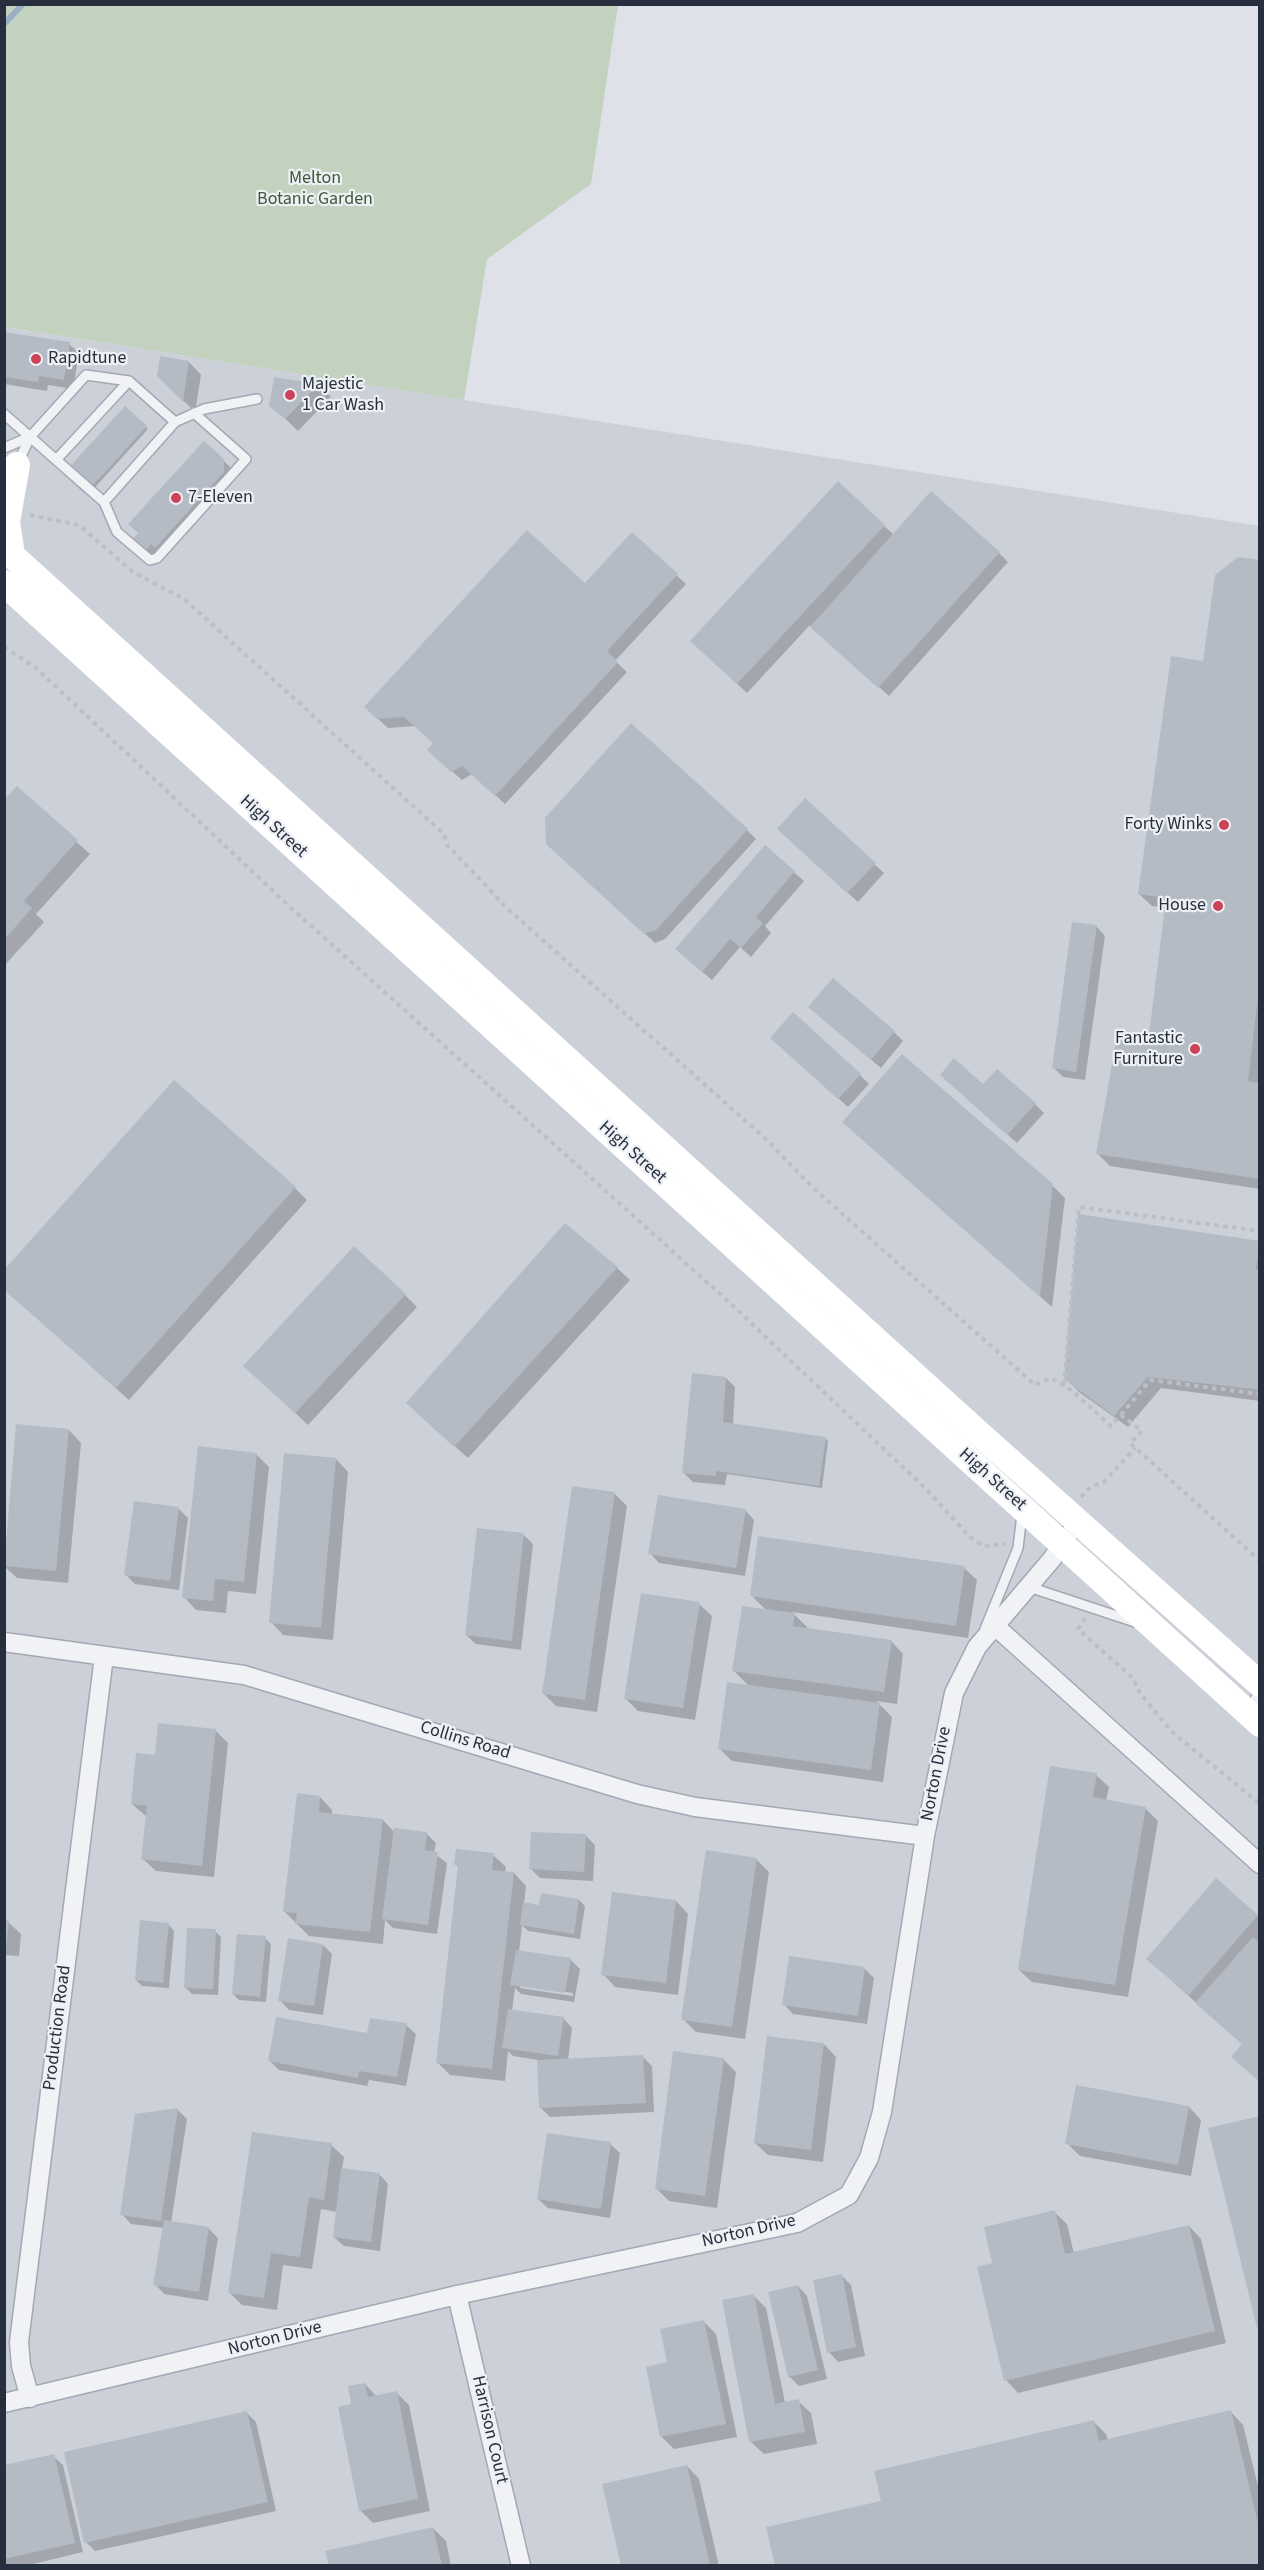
<!DOCTYPE html>
<style>
body{margin:0}
#map{position:relative;width:1264px;height:2570px;overflow:hidden;background:#dee1e7;font-family:"Source Sans 3",sans-serif}
canvas{display:block}
.frame{position:absolute;inset:0;border:6px solid #272f3e;pointer-events:none}
</style>
<div id="map">
<canvas width="1264" height="2570"></canvas>
<div class="frame"></div>
</div>
<script>
const context = document.querySelector('canvas').getContext('2d');
context.lineJoin = 'round';
function fill(path, color) {
  context.fillStyle = color;
  context.fill(path, 'evenodd');
}
function toPath(rows) {
  const path = new Path2D();
  for (const r of rows) {
    path.moveTo(r[0], r[1]);
    for (let i = 2; i < r.length; i += 2) path.lineTo(r[i], r[i + 1]);
  }
  return path;
}
function strokePath(path, color, width, dash) {
  context.strokeStyle = color;
  context.lineWidth = width;
  context.lineCap = dash ? 'butt' : 'round';
  context.setLineDash(dash || []);
  context.stroke(path);
}
function drawText(font, color, halo, rows, align = 'center') {
  context.font = font + ' "Source Sans 3",sans-serif';
  context.lineWidth = 4.5;
  context.setLineDash([]);
  context.textBaseline = 'middle';
  context.strokeStyle = halo;
  context.fillStyle = color;
  for (const [text, x, y, turn = 0] of rows) {
    context.save();
    context.translate(x, y);
    context.rotate((+turn || 0) * Math.PI / 180);
    context.textAlign = isNaN(turn) ? turn : align;
    if (halo) context.strokeText(text, 0, 0);
    context.fillText(text, 0, 0);
    context.restore();
  }
}
fill(toPath([
 [4,327,1259,526,1259,2565,5,2565]
]), '#ccd0d9');
fill(toPath([
 [4,5,5,4,618,5,591,184,487,259,464,400,5,327]
]), '#c3d1bf');
fill(toPath([
 [4,334,69,344,79,353,73,389,48,385,47,391,4,384],
 [189,362,201,375,195,412,158,376],
 [275,378,318,385,331,397,298,431,271,405],
 [125,408,148,429,88,495,65,474],
 [223,460,233,470,233,482,165,556,161,552,154,561,142,550],
 [884,526,894,535,999,553,1008,562,889,696,810,625,747,693,701,650],
 [1260,562,1260,1189,1110,1166,1098,1154,1150,1037,1167,908,1152,906,1139,894,1204,663],
 [676,575,686,584,615,661,627,672,505,804,472,774,462,780,438,759,435,743,415,726,388,728,376,717,585,585],
 [17,788,90,854,36,914,44,922,4,966,4,802],
 [747,830,756,839,665,939,655,943,557,853],
 [788,838,874,864,884,873,858,902],
 [765,847,804,881,765,926,771,933,751,957,740,947,712,980,687,959],
 [1096,926,1105,936,1085,1080,1063,1077,1054,1068],
 [819,1016,894,1032,903,1041,881,1068],
 [782,1047,860,1075,869,1084,848,1107],
 [951,1084,984,1086,1035,1104,1044,1113,1017,1143],
 [844,1122,1052,1185,1065,1198,1052,1307],
 [295,1188,307,1200,129,1400,9,1293],
 [1260,1243,1260,1401,1161,1388,1128,1427,1079,1392,1066,1379],
 [617,1268,630,1280,468,1458,420,1415],
 [405,1295,417,1307,308,1425,258,1378],
 [726,1378,735,1387,733,1425,826,1439,828,1441,822,1488,727,1474,725,1485,693,1482,683,1472],
 [69,1430,81,1443,68,1583,17,1578,4,1566],
 [256,1454,269,1467,256,1594,228,1591,226,1613,196,1610,184,1597],
 [336,1459,348,1472,333,1640,283,1635,271,1622],
 [614,1493,627,1506,597,1712,556,1706,543,1693],
 [179,1509,188,1518,179,1590,135,1584,126,1575],
 [745,1510,754,1520,745,1576,659,1563,650,1553],
 [524,1535,533,1544,521,1650,476,1644,466,1635],
 [964,1568,977,1580,968,1638,792,1612,807,1627,807,1629,891,1641,903,1654,897,1704,876,1701,892,1717,883,1782,732,1761,719,1748,749,1686,734,1671,766,1610,752,1596],
 [699,1604,712,1616,695,1720,638,1711,626,1699],
 [215,1730,228,1743,214,1877,156,1871,143,1859,147,1817,132,1804,156,1757],
 [1096,1775,1109,1787,1106,1801,1145,1808,1158,1821,1128,1997,1032,1982,1019,1970],
 [320,1797,332,1810,332,1815,383,1820,395,1833,426,1833,436,1843,434,1853,447,1863,437,1934,393,1928,385,1920,383,1944,309,1936,285,1912],
 [585,1835,595,1845,593,1881,540,1878,531,1869],
 [493,1855,506,1867,505,1872,514,1873,526,1886,524,1904,541,1907,579,1900,585,1906,580,1939,528,1931,522,1925,519,1952,570,1959,580,1969,574,2002,521,1994,515,1988,512,2011,563,2018,572,2028,568,2060,643,2057,652,2066,654,2112,550,2117,540,2107,538,2060,513,2056,508,2051,505,2081,450,2075,438,2063,459,1868,456,1864],
 [520,1985,573,1993,573,1996,520,1988],
 [756,1859,769,1872,745,2039,696,2032,683,2019],
 [1216,1881,1260,1918,1260,1940,1243,2045,1161,1971],
 [676,1901,688,1914,678,1995,615,1987,603,1974],
 [4,1921,8,1922,21,1934,19,1956,4,1955],
 [168,1924,174,1931,169,1988,142,1986,136,1980],
 [215,1931,221,1937,218,1995,192,1994,186,1988],
 [265,1938,271,1944,266,2002,239,2000,233,1994],
 [323,1945,332,1954,323,2015,289,2010,280,2000],
 [865,1969,874,1978,867,2024,793,2014,784,2004],
 [406,2025,416,2034,406,2086,369,2080,367,2086,279,2070,270,2061],
 [824,2044,836,2057,823,2162,768,2155,755,2143],
 [723,2059,736,2072,717,2208,669,2201,656,2188],
 [1189,2107,1201,2120,1191,2176,1080,2156,1067,2143],
 [177,2109,187,2119,171,2223,209,2229,218,2238,208,2301,164,2294,155,2284,164,2228,131,2224,122,2214],
 [610,2144,620,2153,610,2218,548,2208,538,2199],
 [331,2145,344,2157,342,2170,379,2174,388,2184,380,2251,344,2246,334,2237,337,2212,321,2209,312,2269,283,2265,277,2310,242,2305,230,2293],
 [1054,2212,1067,2224,1074,2254,1189,2226,1201,2239,1226,2343,1018,2393,1006,2380,994,2264],
 [841,2275,851,2285,865,2356,838,2362,829,2352],
 [798,2286,807,2296,827,2379,799,2386,789,2376],
 [754,2296,766,2308,785,2403,798,2401,811,2413,817,2444,764,2454,751,2442,724,2301],
 [704,2322,716,2334,737,2437,674,2449,662,2437,647,2368,669,2364],
 [365,2384,377,2397,397,2393,409,2405,430,2511,373,2523,360,2510,353,2406],
 [1231,2412,1243,2425,1260,2494,1260,2566,777,2566,768,2528,882,2502,1094,2422,1106,2434,1108,2440],
 [247,2413,256,2422,276,2511,95,2551,86,2542],
 [53,2456,63,2465,83,2552,25,2566,4,2566,4,2467],
 [687,2466,699,2479,719,2566,623,2566,604,2485],
 [433,2528,446,2541,451,2566,330,2566,327,2552]
]), '#0003');
strokePath(toPath([
 [4,24,23,4]
]), '#99afc7', 6);
fill(toPath([
 [4,332,70,342,64,380,39,376,38,382,4,377],
 [160,356,189,361,183,402,157,376],
 [274,377,319,384,285,419,269,406],
 [125,406,147,426,85,494,63,474],
 [204,441,224,459,224,472,155,548,151,544,144,553,131,541,138,533,128,524],
 [838,481,885,525,737,684,690,641],
 [931,491,1000,552,878,688,810,627],
 [527,530,585,583,632,532,678,574,607,651,618,662,495,796,462,766,451,772,427,750,433,743,404,717,377,719,364,707],
 [1238,557,1260,560,1260,981,1248,1081,1260,1083,1260,1179,1096,1154,1118,1031,1149,1035,1166,898,1138,894,1171,656,1203,661,1215,575],
 [631,723,748,829,656,930,644,934,546,844,545,818],
 [17,786,78,840,24,901,32,908,4,940,4,800],
 [805,798,876,863,847,893,777,829],
 [765,845,795,871,756,917,763,923,741,948,730,939,702,972,675,949],
 [1072,922,1097,925,1076,1072,1052,1068],
 [833,978,895,1031,871,1060,808,1007],
 [793,1012,861,1074,838,1099,770,1038],
 [902,1054,1053,1184,1040,1297,842,1122],
 [954,1058,983,1084,997,1069,1036,1103,1007,1135,940,1075],
 [174,1080,296,1187,116,1388,4,1290,4,1270],
 [1078,1214,1260,1241,1256,1269,1260,1269,1260,1390,1148,1377,1114,1416,1064,1379],
 [565,1223,618,1267,454,1447,406,1403],
 [354,1246,406,1294,295,1413,243,1366],
 [692,1373,726,1377,723,1422,826,1437,819,1486,716,1471,716,1476,682,1473],
 [16,1424,69,1429,56,1571,4,1566],
 [198,1446,257,1453,244,1582,215,1579,213,1601,182,1598],
 [284,1453,336,1458,321,1628,269,1623],
 [572,1486,615,1492,585,1700,542,1694],
 [658,1495,746,1509,736,1568,648,1554],
 [134,1501,179,1507,170,1581,124,1575],
 [477,1528,524,1533,512,1641,465,1635],
 [758,1536,965,1566,956,1626,750,1596],
 [641,1593,700,1602,683,1708,624,1699],
 [742,1606,795,1613,793,1626,892,1640,884,1692,732,1671],
 [727,1682,880,1703,871,1770,718,1749],
 [158,1723,216,1729,202,1866,141,1859,147,1806,131,1804,136,1753,155,1755],
 [1050,1766,1097,1773,1093,1797,1146,1807,1115,1985,1018,1970],
 [297,1793,320,1796,319,1812,383,1819,370,1932,295,1924,297,1913,283,1912],
 [394,1828,427,1832,425,1850,438,1852,428,1925,382,1919],
 [531,1832,586,1834,584,1872,529,1869],
 [456,1849,494,1853,492,1870,514,1872,492,2069,436,2063,458,1865,454,1865],
 [706,1850,757,1858,732,2027,681,2020],
 [1216,1878,1258,1915,1189,1995,1146,1959],
 [612,1892,676,1900,666,1983,601,1975],
 [541,1893,579,1899,574,1934,520,1925,523,1902,539,1905],
 [4,1920,9,1920,6,1948,4,1948],
 [140,1920,169,1923,163,1983,135,1980],
 [187,1928,216,1929,213,1989,184,1988],
 [237,1934,266,1936,260,1997,232,1994],
 [1253,1937,1260,1942,1260,2082,1231,2057,1242,2044,1195,2003],
 [288,1938,323,1944,314,2006,278,2001],
 [516,1950,571,1958,565,1993,510,1985],
 [789,1956,865,1967,858,2016,782,2005],
 [508,2009,564,2017,558,2056,502,2048],
 [276,2017,367,2033,370,2018,407,2023,397,2077,359,2071,358,2078,268,2061],
 [767,2036,824,2043,811,2150,754,2143],
 [673,2051,724,2058,705,2196,655,2189],
 [643,2055,646,2103,539,2108,537,2060],
 [1076,2085,1189,2106,1178,2165,1065,2144],
 [178,2108,161,2221,120,2215,135,2114],
 [1260,2116,1260,2327,1257,2328,1208,2128],
 [252,2132,332,2143,324,2200,309,2197,300,2257,271,2253,264,2298,228,2293],
 [547,2133,611,2142,601,2209,537,2199],
 [341,2168,380,2173,371,2242,333,2237],
 [1055,2210,1065,2254,1189,2225,1215,2331,1004,2381,977,2267,992,2263,984,2227],
 [164,2220,209,2227,199,2292,153,2285],
 [842,2274,856,2347,827,2353,813,2280],
 [798,2285,818,2370,788,2377,768,2292],
 [754,2294,775,2404,799,2399,805,2432,749,2442,722,2300],
 [704,2320,726,2424,660,2437,646,2367,667,2362,660,2329],
 [365,2383,368,2397,397,2391,418,2499,359,2511,338,2407,351,2404,348,2386],
 [1231,2410,1260,2532,1260,2565,775,2565,766,2527,881,2501,874,2471,1094,2420,1099,2441],
 [247,2411,268,2502,84,2543,64,2452],
 [54,2454,75,2543,4,2559,4,2465],
 [687,2465,710,2565,621,2565,602,2484],
 [433,2527,442,2565,329,2565,325,2551]
]), '#b5bbc4');
const lane = toPath([
 [4,414,104,502,175,422,204,409,257,399],
 [4,448,30,437],
 [56,460,129,381],
 [17,465,30,437,86,375,129,381,175,422],
 [104,502,117,532,150,560,157,558,246,459,194,413],
 [1029,1587,1135,1622],
 [985,1629,1018,1548,1022,1514],
 [1260,1692,1255,1699,1260,1709]
]);
const street = toPath([
 [995,1626,1260,1864],
 [4,1642,244,1675,637,1794,695,1807,925,1836],
 [457,2295,521,2566],
 [30,2398,21,2366,19,2342,104,1656],
 [4,2403,457,2295,797,2223,849,2195,869,2158,882,2112,925,1836,954,1693,977,1647,1052,1559,1068,1535]
]);
strokePath(lane, '#a3a8b1', 12);
strokePath(street, '#a3a8b1', 21);
strokePath(toPath([
 [30,515,79,525,133,572,184,599,444,834,447,845,509,910,768,1141,811,1186,1035,1385,1051,1378,1071,1390,1111,1426,1121,1415,1142,1431,1130,1443,1260,1561],
 [4,647,36,668,289,906,729,1302,929,1492,970,1537,983,1546,1005,1544],
 [1064,1385,1079,1207,1260,1231],
 [1121,1415,1150,1380,1260,1394],
 [1081,1497,1092,1486,1104,1482,1135,1448],
 [1085,1618,1078,1629,1133,1678,1140,1693,1171,1731,1260,1804]
]), '#bcbfc6', 4, [4.5, 4.5]);
strokePath(lane, '#f0f2f6', 9);
strokePath(street, '#f0f2f6', 18);
strokePath(toPath([
 [4,548,974,1429,1260,1684],
 [12,555,7,522,17,465],
 [4,583,1260,1724]
]), '#fff', 26);
for (const [x, y, r, color] of [
 [36,359,6,"#cc4357"],
 [290,395,6,"#cc4357"],
 [176,498,6,"#cc4357"],
 [1224,825,6,"#cc4357"],
 [1218,906,6,"#cc4357"],
 [1195,1049,6,"#cc4357"]
]) {
  const dot = new Path2D();
  dot.arc(x, y, r, 0, 2 * Math.PI);
  context.fillStyle = color;
  context.fill(dot);
  strokePath(dot, '#edf0f5', 2);
}
drawText('18px', '#3b5935', '#edf0f5', [
 ["Melton",315,179],
 ["Botanic Garden",315,200]
]);
drawText('18px', '#272f3e', '#edf0f5', [
 ["Rapidtune",48,359],
 ["Majestic",302,385],
 ["1 Car Wash",302,406],
 ["7-Eleven",188,498],
 ["Forty Winks",1212,825,"right"],
 ["House",1206,906,"right"],
 ["Fantastic",1183,1039,"right"],
 ["Furniture",1183,1060,"right"]
], 'left');
drawText('18px', '#272f3e', '#edf0f5', [
 ["High Street",273,827,42],
 ["High Street",632,1153,42],
 ["High Street",992,1480,42],
 ["Collins Road",465,1741,17],
 ["Norton Drive",937,1774,-79],
 ["Production Road",58,2028,-83],
 ["Norton Drive",749,2232,-13],
 ["Norton Drive",275,2339,-14],
 ["Harrison Court",489,2430,77]
]);
</script>
